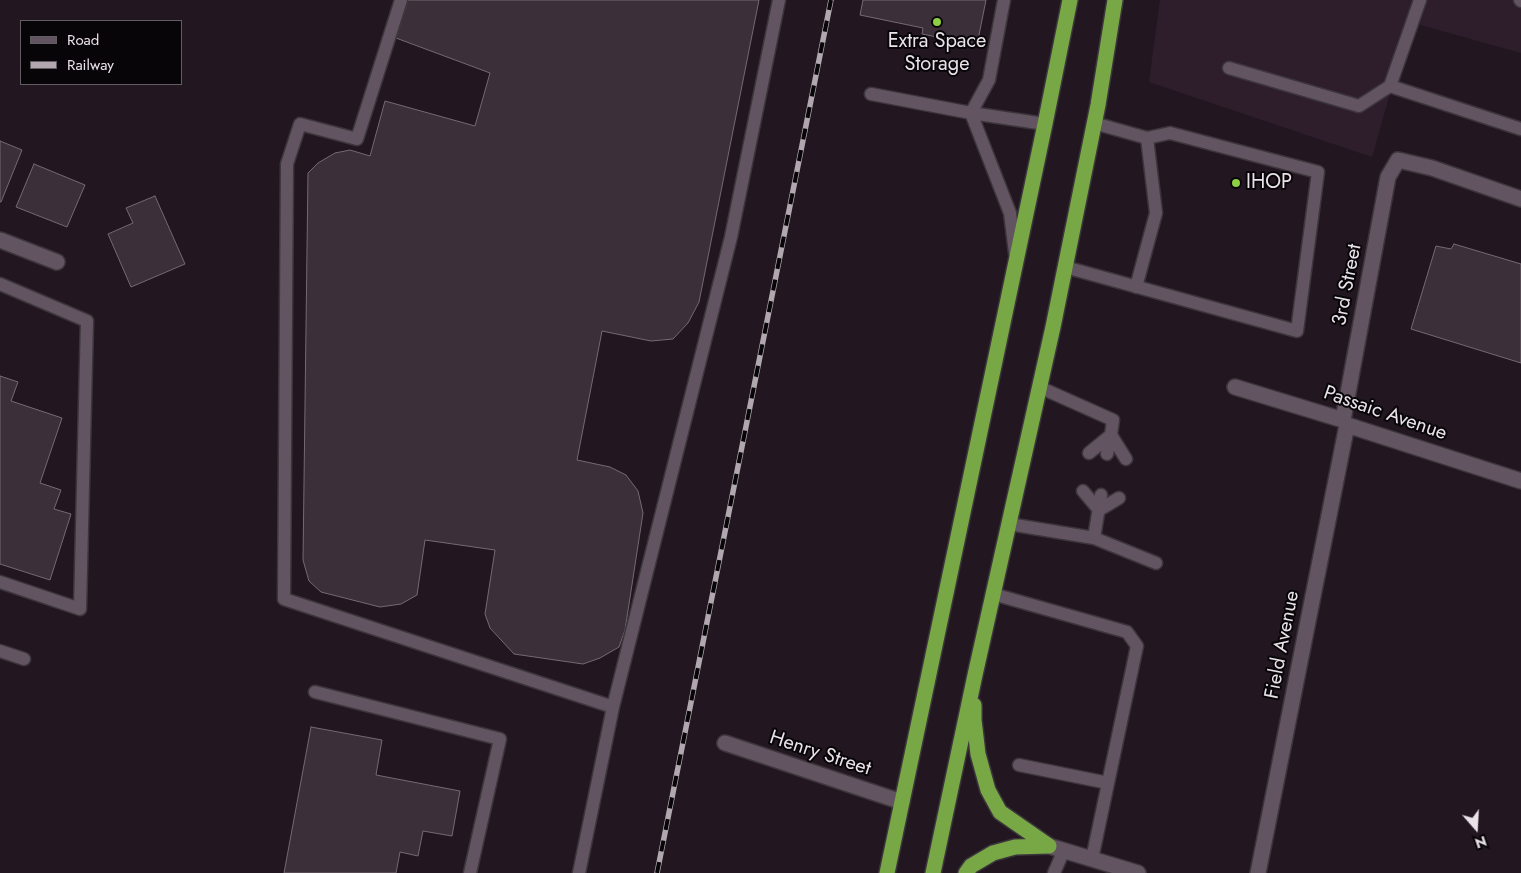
<!DOCTYPE html>
<style>
body{margin:0}
#map{position:relative;width:1521px;height:873px;overflow:hidden;background:#221720;font-family:Jost,sans-serif}
canvas{display:block}
.legend{position:absolute;left:20px;top:20px;width:162px;height:65px;box-sizing:border-box;background:#080508;border:1px solid #625d62;margin:0;padding:6px 9px;list-style:none;font-size:15px;color:#eae2e9}
.legend li{display:flex;align-items:center;gap:10px;height:25px}
.legend b{width:25px;border:1px solid #625d62}
.north{position:absolute;left:1451px;top:803px;width:50px;height:50px;-webkit-text-stroke:4px #080508;paint-order:stroke;rotate:161deg;font-size:14px;font-weight:700;line-height:20px;text-align:center;color:#eae2e9}
.north::after{content:'';display:block;margin:auto;width:18px;height:22px;background:#eae2e9;clip-path:polygon(50% 0,100% 100%,50% 72%,0 100%)}
</style>
<div id="map">
<canvas width="1521" height="873"></canvas>
<ul class="legend">
<li><b style="height:6px;background:#625460"></b>Road</li>
<li><b style="height:6px;background:#b0a7af"></b>Railway</li>
</ul>
<div class="north">N</div>
</div>
<script>
const context = document.querySelector('canvas').getContext('2d');
context.lineJoin = 'round';
function fill(path, color) {
  context.fillStyle = color;
  context.fill(path, 'evenodd');
}
function toPath(rows) {
  const path = new Path2D();
  for (const r of rows) {
    path.moveTo(r[0], r[1]);
    for (let i = 2; i < r.length; i += 2) path.lineTo(r[i], r[i + 1]);
  }
  return path;
}
function strokePath(path, color, width, dash) {
  context.strokeStyle = color;
  context.lineWidth = width;
  context.lineCap = dash ? 'butt' : 'round';
  context.setLineDash(dash || []);
  context.stroke(path);
}
function drawText(font, color, halo, rows, align = 'center') {
  context.font = font + ' Jost,sans-serif';
  context.lineWidth = 4;
  context.setLineDash([]);
  context.textBaseline = 'middle';
  context.strokeStyle = halo;
  context.fillStyle = color;
  for (const [text, x, y, turn = 0] of rows) {
    context.save();
    context.translate(x, y);
    context.rotate((+turn || 0) * Math.PI / 180);
    context.textAlign = isNaN(turn) ? turn : align;
    if (halo) context.strokeText(text, 0, 0);
    context.fillText(text, 0, 0);
    context.restore();
  }
}
fill(toPath([
 [1160,0,1521,0,1521,53,1410,22,1372,157,1149,82]
]), '#2e1e2c');
const building = toPath([
 [408,0,759,0,699,302,688,323,673,339,651,341,602,331,577,460,610,467,626,475,638,491,643,513,625,630,619,647,600,658,583,664,514,654,490,628,485,614,495,550,425,540,417,595,401,604,380,607,321,592,309,581,303,560,308,173,318,163,335,153,350,150,370,156,385,101,475,126,490,73,396,38,408,0],
 [863,0,986,0,977,45,922,34,923,28,860,15,863,0],
 [0,141,22,150,1,202,0,202,0,141],
 [34,164,85,185,67,227,16,207,34,164],
 [155,196,185,264,131,287,108,234,133,223,126,208,155,196],
 [1454,244,1521,264,1521,363,1411,329,1436,246,1451,249,1454,244],
 [0,376,18,382,11,401,62,418,40,483,61,490,54,509,71,514,50,580,0,564,0,376],
 [311,727,382,740,376,775,460,791,452,836,423,831,418,856,400,852,396,873,284,873,311,727]
]);
fill(building, '#3b2f39');
strokePath(building, '#766974', 1);
const lane = toPath([
 [401,0,357,139,300,124,287,164,284,599,613,707,731,237,779,0],
 [1420,0,1390,86,1521,129],
 [1520,0,1521,1],
 [1229,68,1359,106,1390,86],
 [871,94,971,113,1045,124],
 [971,113,1010,213,1015,253],
 [971,113,989,80,1004,0],
 [1065,267,1297,331,1318,172,1170,133,1147,138,1094,123],
 [0,284,87,321,80,609,0,582],
 [1136,287,1156,213,1147,138],
 [1039,387,1113,420,1111,435,1126,459],
 [1089,453,1111,435],
 [1107,454,1111,435],
 [1083,491,1099,510],
 [1099,510,1119,498],
 [1009,524,1094,538,1156,563],
 [1094,538,1101,495],
 [993,594,1127,632,1137,646,1092,859],
 [0,651,24,659],
 [315,692,500,739,470,873],
 [1019,765,1108,783],
 [579,873,613,707],
 [1054,873,1064,850]
]);
const street = toPath([
 [0,240,57,262],
 [1235,387,1343,420,1347,425,1521,481],
 [1343,420,1388,177,1398,160,1432,168,1521,199],
 [725,743,902,802],
 [1049,846,1138,873],
 [1258,873,1347,425]
]);
const highway = toPath([
 [974,705,974,720,978,754,988,790,1000,812,1049,846],
 [887,873,1045,124,1070,0],
 [933,873,975,675,1053,327,1098,105,1115,0],
 [966,873,971,866,993,853,1015,847,1049,846]
]);
strokePath(lane, '#3c353b', 15);
strokePath(street, '#3c353b', 18);
strokePath(highway, '#3c353b', 18);
strokePath(lane, '#625460', 12);
strokePath(street, '#625460', 15);
strokePath(highway, '#78a746', 15);
const rail = toPath([
 [657,873,831,0]
]);
strokePath(rail, '#b0a7af', 5.5);
strokePath(rail, '#080508', 4, [11]);
for (const [x, y, r, color] of [
 [937,22,5,"#8ece43"],
 [1236,183,5,"#8ece43"]
]) {
  const dot = new Path2D();
  dot.arc(x, y, r, 0, 2 * Math.PI);
  context.fillStyle = color;
  context.fill(dot);
  strokePath(dot, '#080508', 2);
}
drawText('20px', '#eae2e9', '#080508', [
 ["Extra Space",937,42],
 ["Storage",937,65],
 ["IHOP",1246,183,"left"]
]);
drawText('20px', '#eae2e9', '#080508', [
 ["3rd Street",1348,285,-79],
 ["Passaic Avenue",1385,414,19],
 ["Field Avenue",1283,645,-79],
 ["Henry Street",820,754,18]
]);
</script>
